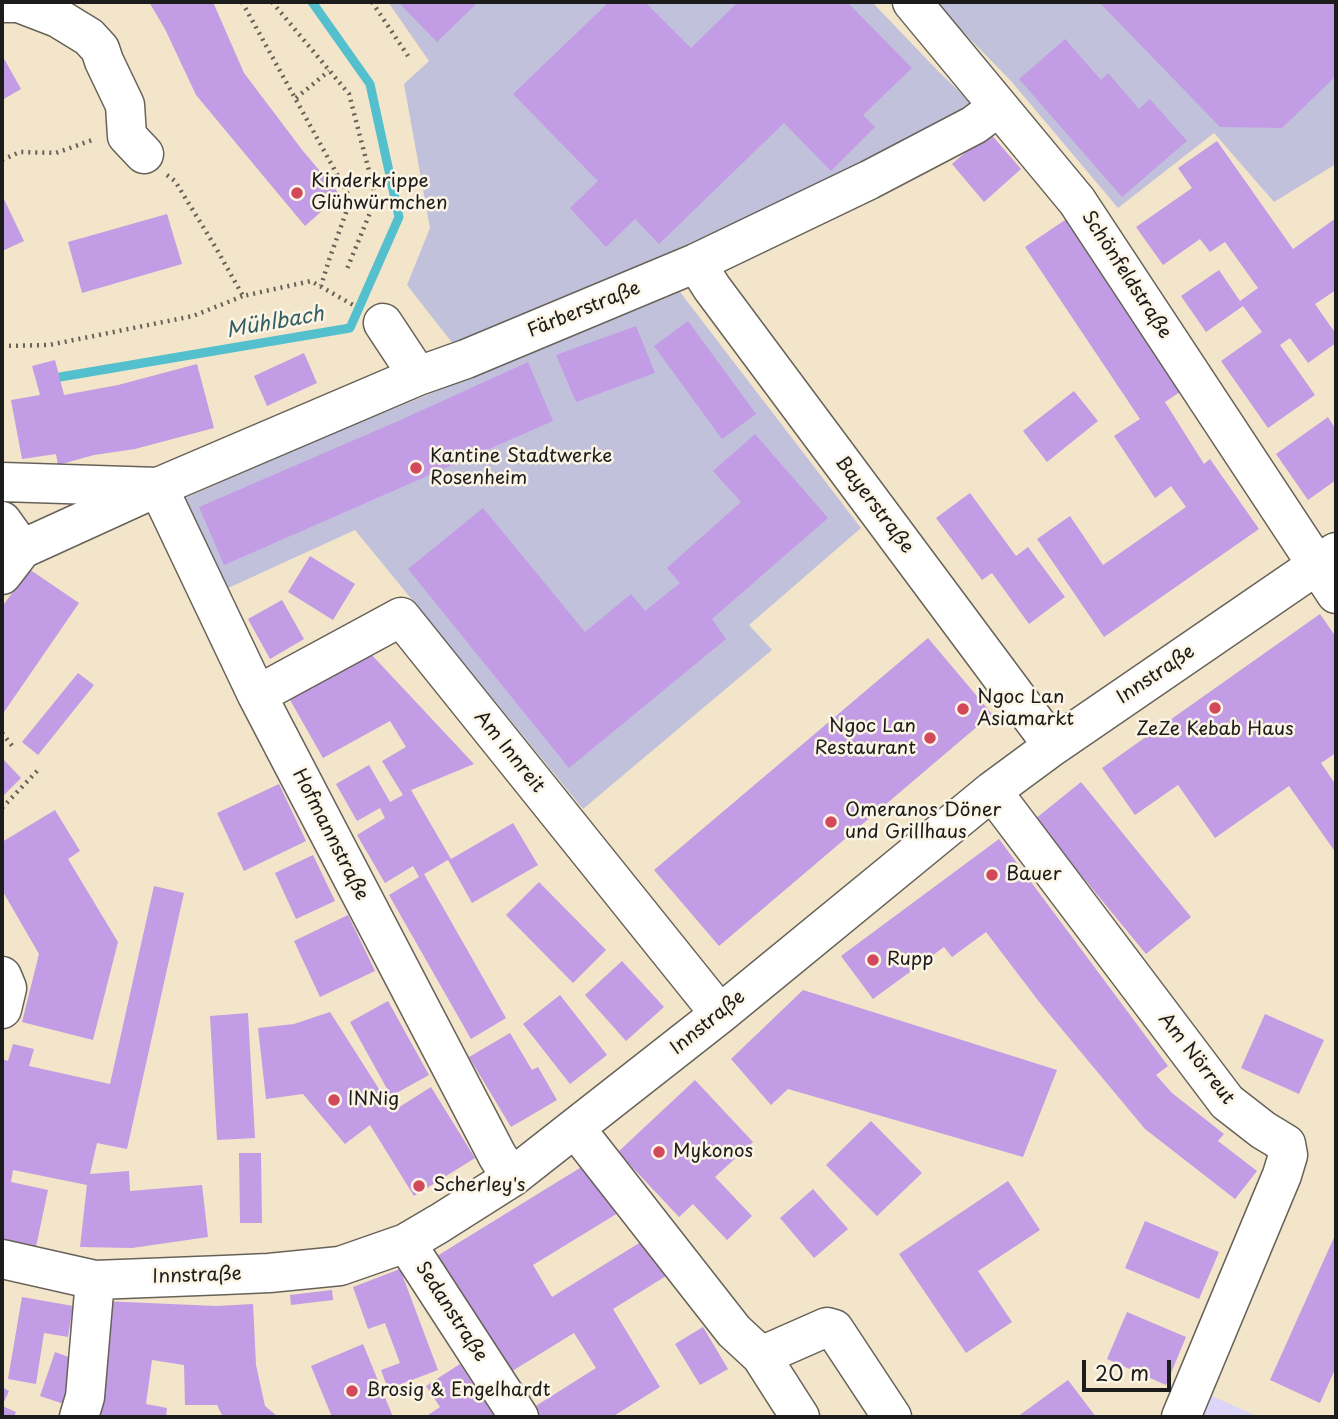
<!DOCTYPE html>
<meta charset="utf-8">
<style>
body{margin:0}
#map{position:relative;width:1338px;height:1419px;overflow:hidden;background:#f2e5c9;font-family:"Playpen Sans",sans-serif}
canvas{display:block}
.frame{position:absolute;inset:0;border:4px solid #1c1c1c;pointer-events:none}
.scale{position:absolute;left:1082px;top:1360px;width:89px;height:32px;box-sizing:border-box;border:4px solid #1c1c1c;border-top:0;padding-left:9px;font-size:21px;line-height:24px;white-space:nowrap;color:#1c1c1c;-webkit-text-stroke:5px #fcf5e5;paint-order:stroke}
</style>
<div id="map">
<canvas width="1338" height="1419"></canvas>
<div class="frame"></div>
<div class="scale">20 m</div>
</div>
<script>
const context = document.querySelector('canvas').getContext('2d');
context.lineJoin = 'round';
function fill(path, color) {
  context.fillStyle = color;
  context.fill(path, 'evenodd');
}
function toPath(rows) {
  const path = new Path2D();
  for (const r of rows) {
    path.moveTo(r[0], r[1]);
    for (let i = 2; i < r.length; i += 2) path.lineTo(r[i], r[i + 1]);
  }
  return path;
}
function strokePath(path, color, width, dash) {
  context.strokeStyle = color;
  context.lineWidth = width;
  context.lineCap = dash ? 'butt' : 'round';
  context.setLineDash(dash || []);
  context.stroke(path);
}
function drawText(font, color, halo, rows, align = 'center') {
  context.font = font + ' "Playpen Sans",sans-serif';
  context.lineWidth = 5;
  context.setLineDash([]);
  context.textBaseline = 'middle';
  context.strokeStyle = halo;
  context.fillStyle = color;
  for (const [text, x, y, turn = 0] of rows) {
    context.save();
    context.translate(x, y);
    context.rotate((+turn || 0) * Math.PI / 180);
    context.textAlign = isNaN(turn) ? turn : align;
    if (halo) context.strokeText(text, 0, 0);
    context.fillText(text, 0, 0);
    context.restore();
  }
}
fill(toPath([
 [1212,1396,1259,1417,1202,1417]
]), '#ddd5f6');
fill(toPath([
 [388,2,872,2,939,72,980,111,457,349,407,285,430,228,404,84,429,61],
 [934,2,1336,2,1336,164,1274,202,1214,133,1118,208,1011,81],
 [680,292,861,528,749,625,772,650,583,809,355,530,226,589,183,499,329,435]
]), '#c2c1dc');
strokePath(toPath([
 [60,377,350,328,399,217,370,84,312,2]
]), '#54c0ce', 9);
fill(toPath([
 [149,2,213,2,244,73,303,151,340,195,305,226,196,95,165,29],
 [398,2,478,2,437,42],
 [609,2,645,2,691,48,738,2,847,2,912,68,863,115,875,127,831,171,784,123,659,244,635,219,606,247,570,208,598,181,513,94],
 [1099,2,1336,2,1336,76,1282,128,1220,127],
 [1065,39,1101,80,1108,73,1139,109,1150,99,1187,141,1122,197,1019,79],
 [2,55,21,89,2,100],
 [989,132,1021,169,984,202,952,164],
 [1217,141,1293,249,1336,218,1336,290,1315,304,1336,334,1336,343,1308,363,1290,338,1280,345,1315,395,1268,428,1221,361,1262,332,1243,306,1206,332,1181,296,1219,270,1240,301,1258,288,1225,242,1210,252,1200,239,1163,265,1136,227,1192,188,1178,168],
 [2,195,24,241,2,251],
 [167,214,182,264,82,293,68,242],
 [1068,218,1183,390,1165,402,1204,464,1210,459,1259,529,1104,637,1037,539,1070,516,1103,565,1186,507,1171,486,1155,498,1114,436,1140,419,1025,247],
 [688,321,756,414,722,439,654,346],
 [636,326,655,373,576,402,556,355],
 [304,353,317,383,267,406,254,376],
 [55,360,64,395,118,385,197,364,214,428,135,449,94,455,58,465,56,454,22,459,11,400,40,395,32,366],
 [528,362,553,421,224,565,199,507,396,422],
 [1074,391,1098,421,1047,462,1023,431],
 [1328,417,1336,430,1336,480,1308,500,1276,454],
 [755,434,828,518,712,619,726,639,569,768,408,569,483,508,585,632,631,594,645,611,680,583,667,568,741,502,713,471],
 [970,493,1016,556,1028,547,1065,597,1029,624,992,573,982,580,936,518],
 [310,556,355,584,333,620,288,592],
 [29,569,79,603,2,715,2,607],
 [282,600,304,639,270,659,248,619],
 [1320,614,1336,637,1336,753,1321,763,1336,785,1336,853,1289,786,1215,838,1178,785,1135,815,1102,768],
 [928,638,992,714,719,946,654,870],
 [370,653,474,764,411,790,451,859,513,823,538,865,472,903,448,860,424,874,506,1018,471,1039,389,895,419,877,413,866,385,883,357,835,385,818,380,808,357,821,336,784,369,765,390,802,403,795,382,761,406,747,390,721,323,758,289,698],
 [78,673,94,685,38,755,22,742],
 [2,758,21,778,2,797],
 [1081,782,1191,917,1146,954,1035,819],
 [279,784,306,841,244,871,217,813],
 [55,810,80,851,68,859,118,942,93,1040,22,1022,39,954,2,890,2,842],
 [999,839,1168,1066,1156,1075,1172,1093,1224,1134,1218,1141,1257,1171,1235,1199,1145,1129,1040,1003,986,932,952,957,944,947,873,999,841,956],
 [313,855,335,901,296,919,275,873],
 [539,882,606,950,573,983,506,915],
 [154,886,184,893,127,1149,97,1143,90,1174,129,1171,130,1191,202,1185,208,1237,132,1248,80,1247,87,1185,13,1170,11,1182,48,1190,36,1247,2,1240,2,1059,8,1061,13,1044,34,1049,29,1066,110,1084],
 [348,915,375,971,320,997,294,941],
 [622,961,664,1007,626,1041,585,995],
 [803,990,1057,1070,1023,1157,788,1089,771,1105,731,1059],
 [560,995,607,1055,570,1084,523,1024],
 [388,1001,429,1075,391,1096,350,1022],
 [330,1012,393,1111,431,1087,475,1158,414,1196,370,1125,345,1144,303,1094,266,1099,258,1028,294,1024],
 [248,1013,255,1138,217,1140,210,1016],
 [1265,1014,1324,1040,1299,1094,1241,1068],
 [510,1033,532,1070,538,1067,557,1100,511,1127,469,1057],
 [695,1080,753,1142,715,1177,752,1216,727,1240,693,1204,679,1217,618,1152],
 [871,1121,922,1173,877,1216,826,1165],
 [239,1153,261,1153,262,1223,240,1223],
 [588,1163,618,1213,533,1265,552,1297,644,1240,666,1276,613,1309,660,1387,612,1417,536,1417,531,1409,596,1368,574,1333,509,1373,437,1256],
 [1008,1181,1040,1230,978,1271,1012,1322,966,1353,899,1254],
 [813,1189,848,1229,814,1258,780,1218],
 [1145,1221,1219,1252,1199,1299,1125,1268],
 [1336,1233,1336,1367,1320,1403,1270,1380],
 [400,1269,438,1370,388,1389,381,1370,400,1363,385,1323,368,1329,353,1287],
 [332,1290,333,1300,291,1305,290,1295],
 [22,1297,73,1306,68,1337,44,1333,36,1384,8,1379],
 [102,1301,216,1306,253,1304,256,1365,265,1406,278,1417,223,1417,217,1405,185,1405,184,1365,152,1360,146,1404,167,1408,166,1417,92,1417],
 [1127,1312,1186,1337,1166,1385,1107,1359],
 [703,1327,728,1369,700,1385,675,1344],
 [363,1344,393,1417,332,1417,311,1366],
 [55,1352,80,1361,64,1404,40,1396],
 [460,1364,495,1417,425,1417,440,1407,426,1386],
 [1068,1380,1096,1417,1017,1417],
 [2,1387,9,1391,2,1406,16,1412,14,1417,2,1417]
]), '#c29ce4');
const minor = toPath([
 [912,2,1077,201,1336,594],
 [2,3,19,3,58,18,89,37,100,49,104,61,125,105,127,136,144,154],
 [696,263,712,288,1053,746],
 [383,323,418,376],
 [2,482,158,487,257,695,497,1155,511,1178],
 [2,521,22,549],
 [2,575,22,549,158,487,418,376,466,359,696,263,869,180,974,125,998,107],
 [257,695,401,617,720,1014],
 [992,791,1227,1102,1263,1130,1286,1144,1288,1155,1282,1175,1181,1417],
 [2,976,7,988,2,1009],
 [575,1128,734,1331,761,1356],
 [406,1243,519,1417],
 [2,1259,95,1280,224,1275,269,1273,340,1266,406,1243,440,1223,511,1178,720,1014,992,791,1053,746,1336,552],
 [79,1417,85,1397,95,1280],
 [800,1417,761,1356,827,1327,834,1329,892,1417]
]);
strokePath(minor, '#676259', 41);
strokePath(toPath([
 [242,2,349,196,348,207,329,260,321,286],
 [272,2,349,94,376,198,347,269],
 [372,2,410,59],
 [296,98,329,71],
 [2,160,20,152,56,153,95,139],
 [167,175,175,181,216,248,243,296,311,281,355,306],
 [2,346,49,345,193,316,243,296],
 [2,733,13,747],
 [2,808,38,770]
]), '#676259', 4.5, [2, 5]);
strokePath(minor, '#fff', 38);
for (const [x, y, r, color] of [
 [297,193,7,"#d1495b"],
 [416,468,7,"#d1495b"],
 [1215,708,7,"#d1495b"],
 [963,709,7,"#d1495b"],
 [930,738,7,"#d1495b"],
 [831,822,7,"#d1495b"],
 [992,875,7,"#d1495b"],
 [873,960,7,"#d1495b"],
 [334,1100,7,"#d1495b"],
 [659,1152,7,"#d1495b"],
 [419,1186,7,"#d1495b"],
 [352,1391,7,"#d1495b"]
]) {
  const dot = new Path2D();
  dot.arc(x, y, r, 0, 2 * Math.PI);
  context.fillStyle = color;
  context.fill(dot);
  strokePath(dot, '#fcf5e5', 2.5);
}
drawText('19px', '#1c1c1c', '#fcf5e5', [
 ["Kinderkrippe",311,182],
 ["Glühwürmchen",311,204],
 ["Kantine Stadtwerke",430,457],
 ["Rosenheim",430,479],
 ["Ngoc Lan",977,698],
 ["Asiamarkt",977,720],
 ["Ngoc Lan",916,727,"right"],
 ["Restaurant",916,749,"right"],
 ["ZeZe Kebab Haus",1215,730,"center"],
 ["Omeranos Döner",845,811],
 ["und Grillhaus",845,833],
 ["Bauer",1006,875],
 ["Rupp",887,960],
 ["INNig",348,1100],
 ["Mykonos",673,1152],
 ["Scherley's",433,1186],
 ["Brosig & Engelhardt",366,1391]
], 'left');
drawText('19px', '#1c1c1c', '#fcf5e5', [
 ["Schönfeldstraße",1126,275,57],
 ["Färberstraße",584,310,-22],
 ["Bayerstraße",874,505,53],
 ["Innstraße",1156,675,-34],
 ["Am Innreit",509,752,51],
 ["Hofmannstraße",330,835,63],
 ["Innstraße",708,1023,-39],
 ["Am Nörreut",1196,1059,52],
 ["Innstraße",197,1276,-2],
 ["Sedanstraße",451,1312,57]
]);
drawText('italic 21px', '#325e63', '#fcf5e5', [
 ["Mühlbach",275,323,-10]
]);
</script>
